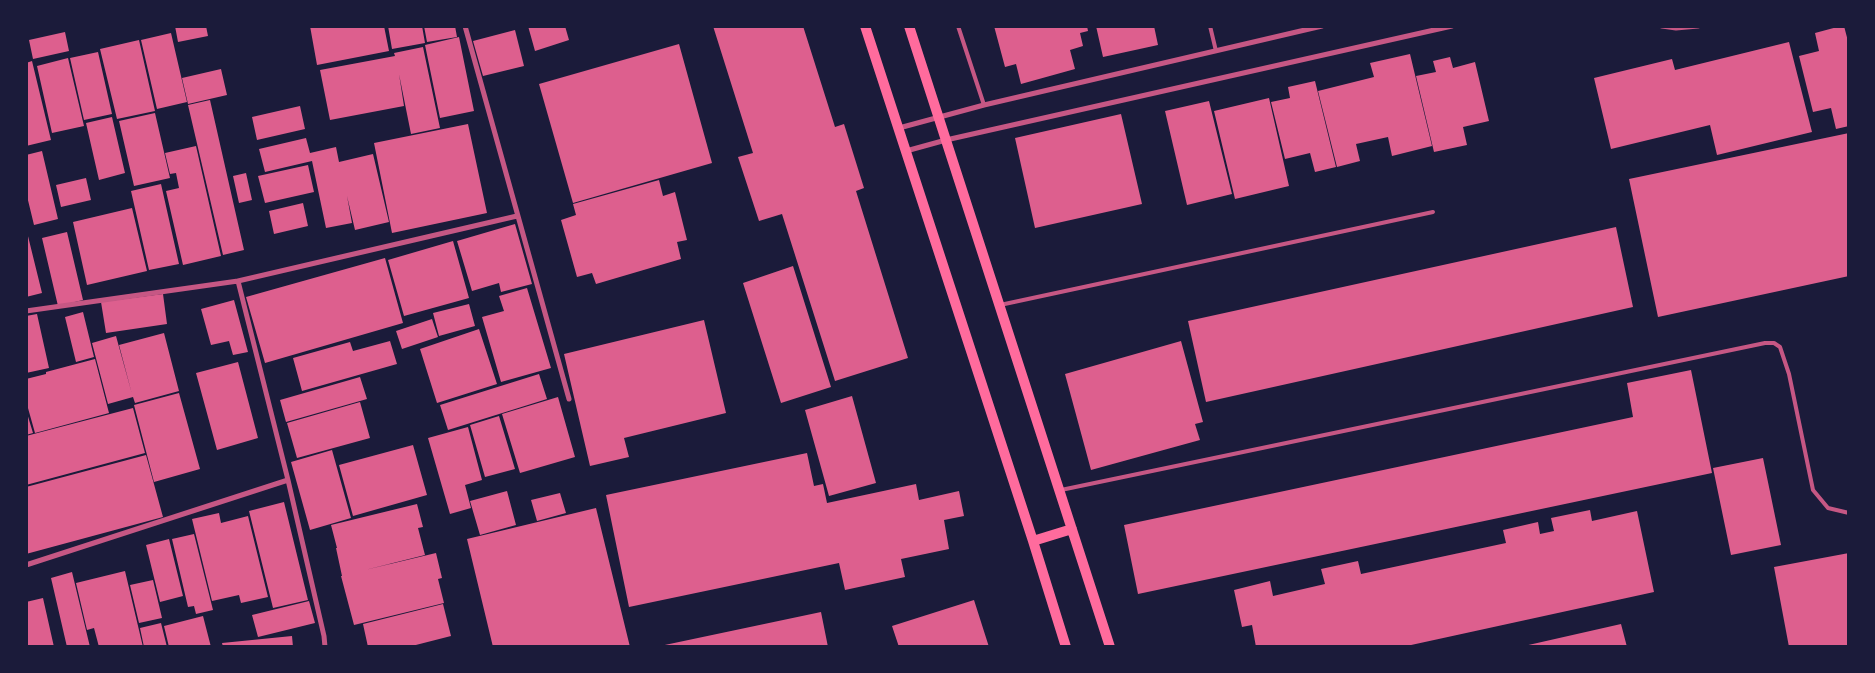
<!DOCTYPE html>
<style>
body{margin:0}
#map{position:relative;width:1875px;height:673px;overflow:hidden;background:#1b1b3a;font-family:"Nunito Sans",sans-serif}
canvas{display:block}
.frame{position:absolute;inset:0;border:28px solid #1b1b3a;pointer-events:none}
</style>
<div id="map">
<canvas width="1875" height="673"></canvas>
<div class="frame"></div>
</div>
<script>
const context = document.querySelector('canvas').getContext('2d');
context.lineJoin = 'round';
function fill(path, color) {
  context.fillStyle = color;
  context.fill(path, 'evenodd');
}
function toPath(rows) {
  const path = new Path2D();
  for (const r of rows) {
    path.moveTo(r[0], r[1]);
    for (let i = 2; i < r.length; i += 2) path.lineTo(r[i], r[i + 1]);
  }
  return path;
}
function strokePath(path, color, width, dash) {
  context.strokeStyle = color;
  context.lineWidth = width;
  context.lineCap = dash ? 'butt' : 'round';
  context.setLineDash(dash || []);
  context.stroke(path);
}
fill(toPath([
 [175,26,206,26,208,36,178,42],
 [310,26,384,26,389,51,317,65],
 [388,26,422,26,425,43,392,49],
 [424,26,455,26,457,37,427,42],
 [528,26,565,26,569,40,535,51],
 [713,26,803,26,835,127,844,124,864,188,856,191,908,358,835,381,782,214,759,221,738,157,753,153],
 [994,26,1087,26,1088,31,1080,33,1083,46,1070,50,1075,69,1021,84,1016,64,1005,67],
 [1096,26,1154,26,1158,45,1103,57],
 [1841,26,1844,26,1849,45,1849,126,1836,129,1831,108,1813,112,1799,56,1819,51,1815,33],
 [515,30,524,66,483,76,473,41],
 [65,32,69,51,33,59,29,40],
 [171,33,187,102,157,109,141,40],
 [459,37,474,111,440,118,425,45],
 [139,40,155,111,117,119,100,49],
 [1789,42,1812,132,1717,155,1710,125,1611,149,1594,78,1672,59,1675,70],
 [679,44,712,163,573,203,539,84],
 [423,47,440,128,411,134,399,74,404,106,330,120,320,70,395,56,394,53],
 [98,52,112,114,84,120,70,58],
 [1410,54,1432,146,1392,156,1388,137,1356,144,1360,161,1337,167,1318,91,1374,77,1370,63],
 [1450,57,1453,68,1475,62,1489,121,1463,127,1467,145,1434,152,1416,76,1436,72,1433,61],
 [68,58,84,126,52,133,37,66],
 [32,61,51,140,26,146,26,63],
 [221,69,227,95,188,104,182,78],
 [1315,81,1336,167,1315,172,1310,153,1285,159,1271,102,1290,98,1288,87],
 [1269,98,1289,186,1235,199,1214,111],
 [210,100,244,250,223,255,188,105],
 [1209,101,1232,194,1187,205,1165,111],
 [300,106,305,129,257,140,252,117],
 [155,113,170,178,134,186,119,121],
 [1121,114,1142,204,1035,228,1015,138],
 [112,117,125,173,99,180,86,123],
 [468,124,487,213,392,233,374,143],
 [1849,133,1849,276,1658,317,1629,179],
 [306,138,310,153,336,147,339,162,373,154,389,222,355,230,347,196,352,223,326,228,312,161,265,172,259,149],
 [196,146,221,256,183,265,166,191,179,188,176,173,170,174,165,153],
 [42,151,58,219,34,225,26,192,26,155],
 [308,165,314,192,265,203,258,176],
 [246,173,252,200,239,203,233,176],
 [86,178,91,200,61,207,56,185],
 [659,180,663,196,675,192,687,240,677,242,681,259,596,284,592,273,577,277,561,220,576,215,573,204],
 [161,184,179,264,149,270,131,191],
 [303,203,308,226,274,234,269,211],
 [132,208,147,271,87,285,73,222],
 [515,224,532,284,501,292,499,283,472,291,457,241],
 [1616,227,1633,307,1206,402,1188,321],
 [26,228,42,293,26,297],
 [67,232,83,300,58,306,42,238],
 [453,241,469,298,404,316,388,260],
 [385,258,403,323,265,363,246,297],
 [793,266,831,387,781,403,743,283],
 [527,288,551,368,501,382,482,317,504,311,499,296],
 [163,294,167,324,106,333,101,302],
 [234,300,248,352,233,355,229,341,211,345,201,309],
 [469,304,475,326,439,336,433,313],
 [83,312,94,357,76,362,65,317],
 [37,314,49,368,26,373,26,316],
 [432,319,438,337,402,349,396,331],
 [704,320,726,413,624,438,629,457,590,466,564,354],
 [479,329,497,384,437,403,420,349],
 [164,333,179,391,135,403,133,397,108,404,92,343,116,336,132,394,119,345],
 [390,341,397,364,302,391,293,358,350,342,353,351],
 [1181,341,1203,422,1195,424,1200,440,1091,470,1065,374],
 [95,359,109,413,35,433,26,401,26,379,46,374,46,372],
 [238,362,258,438,217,450,196,373],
 [1691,370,1712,473,1138,594,1124,525,1633,417,1627,383],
 [539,374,547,399,448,430,440,405],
 [360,377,367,399,286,422,280,400],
 [179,393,200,469,154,482,134,405],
 [852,396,876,483,829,496,805,410],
 [558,397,575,457,520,473,502,414],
 [360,402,370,438,297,458,287,423],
 [133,408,145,453,26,485,26,436],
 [26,410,33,433,26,435],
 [499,416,515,469,485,477,470,425],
 [468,427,482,480,465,485,471,508,450,514,428,438],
 [413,445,427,495,353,516,339,465],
 [332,450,351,518,310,530,291,462],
 [807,453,814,486,823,484,827,503,916,484,919,500,959,491,964,516,944,520,949,549,901,559,905,577,845,590,839,563,629,607,606,495],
 [146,455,163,517,26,554,26,487],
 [1763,458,1781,545,1731,555,1713,468],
 [507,491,516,525,480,535,470,501],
 [560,493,566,513,537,521,531,500],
 [284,502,308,600,273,608,249,511],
 [417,504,423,527,418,528,425,555,365,570,436,553,442,578,438,579,444,603,354,625,341,576,342,576,336,548,337,548,331,525],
 [596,508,630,647,493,647,467,539],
 [1590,510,1592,521,1637,511,1654,592,1402,647,1256,647,1252,625,1242,627,1234,590,1270,581,1273,596,1325,584,1321,569,1358,561,1361,574,1506,543,1503,530,1538,522,1540,534,1554,531,1551,518],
 [219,513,221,523,248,516,268,597,241,603,239,595,212,601,192,519],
 [194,534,213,610,196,614,194,606,188,607,172,539],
 [169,539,183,596,160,602,146,545],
 [1849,553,1849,647,1789,647,1774,567],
 [125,571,143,647,99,647,94,628,87,630,76,583],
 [72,572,90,647,67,647,51,578],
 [153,580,162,618,139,623,130,585],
 [43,598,54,647,28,647,26,638,26,602],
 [974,600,989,647,899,647,892,626],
 [309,601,315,623,258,637,252,615],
 [443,604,451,636,408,647,368,647,363,624],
 [821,612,828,647,660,647,660,646],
 [203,616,211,647,169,647,164,626],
 [161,623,167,647,144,647,140,628],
 [1621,624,1627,647,1524,647,1524,646],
 [292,636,293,647,223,647,222,643]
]), '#dd5f8e');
strokePath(toPath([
 [958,26,984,105],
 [1210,26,1216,51],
 [1000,305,1433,212],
 [1061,490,1765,343,1774,343,1780,347,1789,374,1813,490,1828,508,1849,513]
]), '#c65784', 4);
strokePath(toPath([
 [465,26,569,399],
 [1662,26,1676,28,1698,26],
 [899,128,984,105,1322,26],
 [906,151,946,140,1452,26],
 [238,281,288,480,324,636,325,647],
 [26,311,238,281,517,216],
 [26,565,288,480]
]), '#c65784', 5);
strokePath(toPath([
 [865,26,1033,541,1066,647],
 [909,26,1110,647],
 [1033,541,1072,529]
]), '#ff6b9d', 10);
</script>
